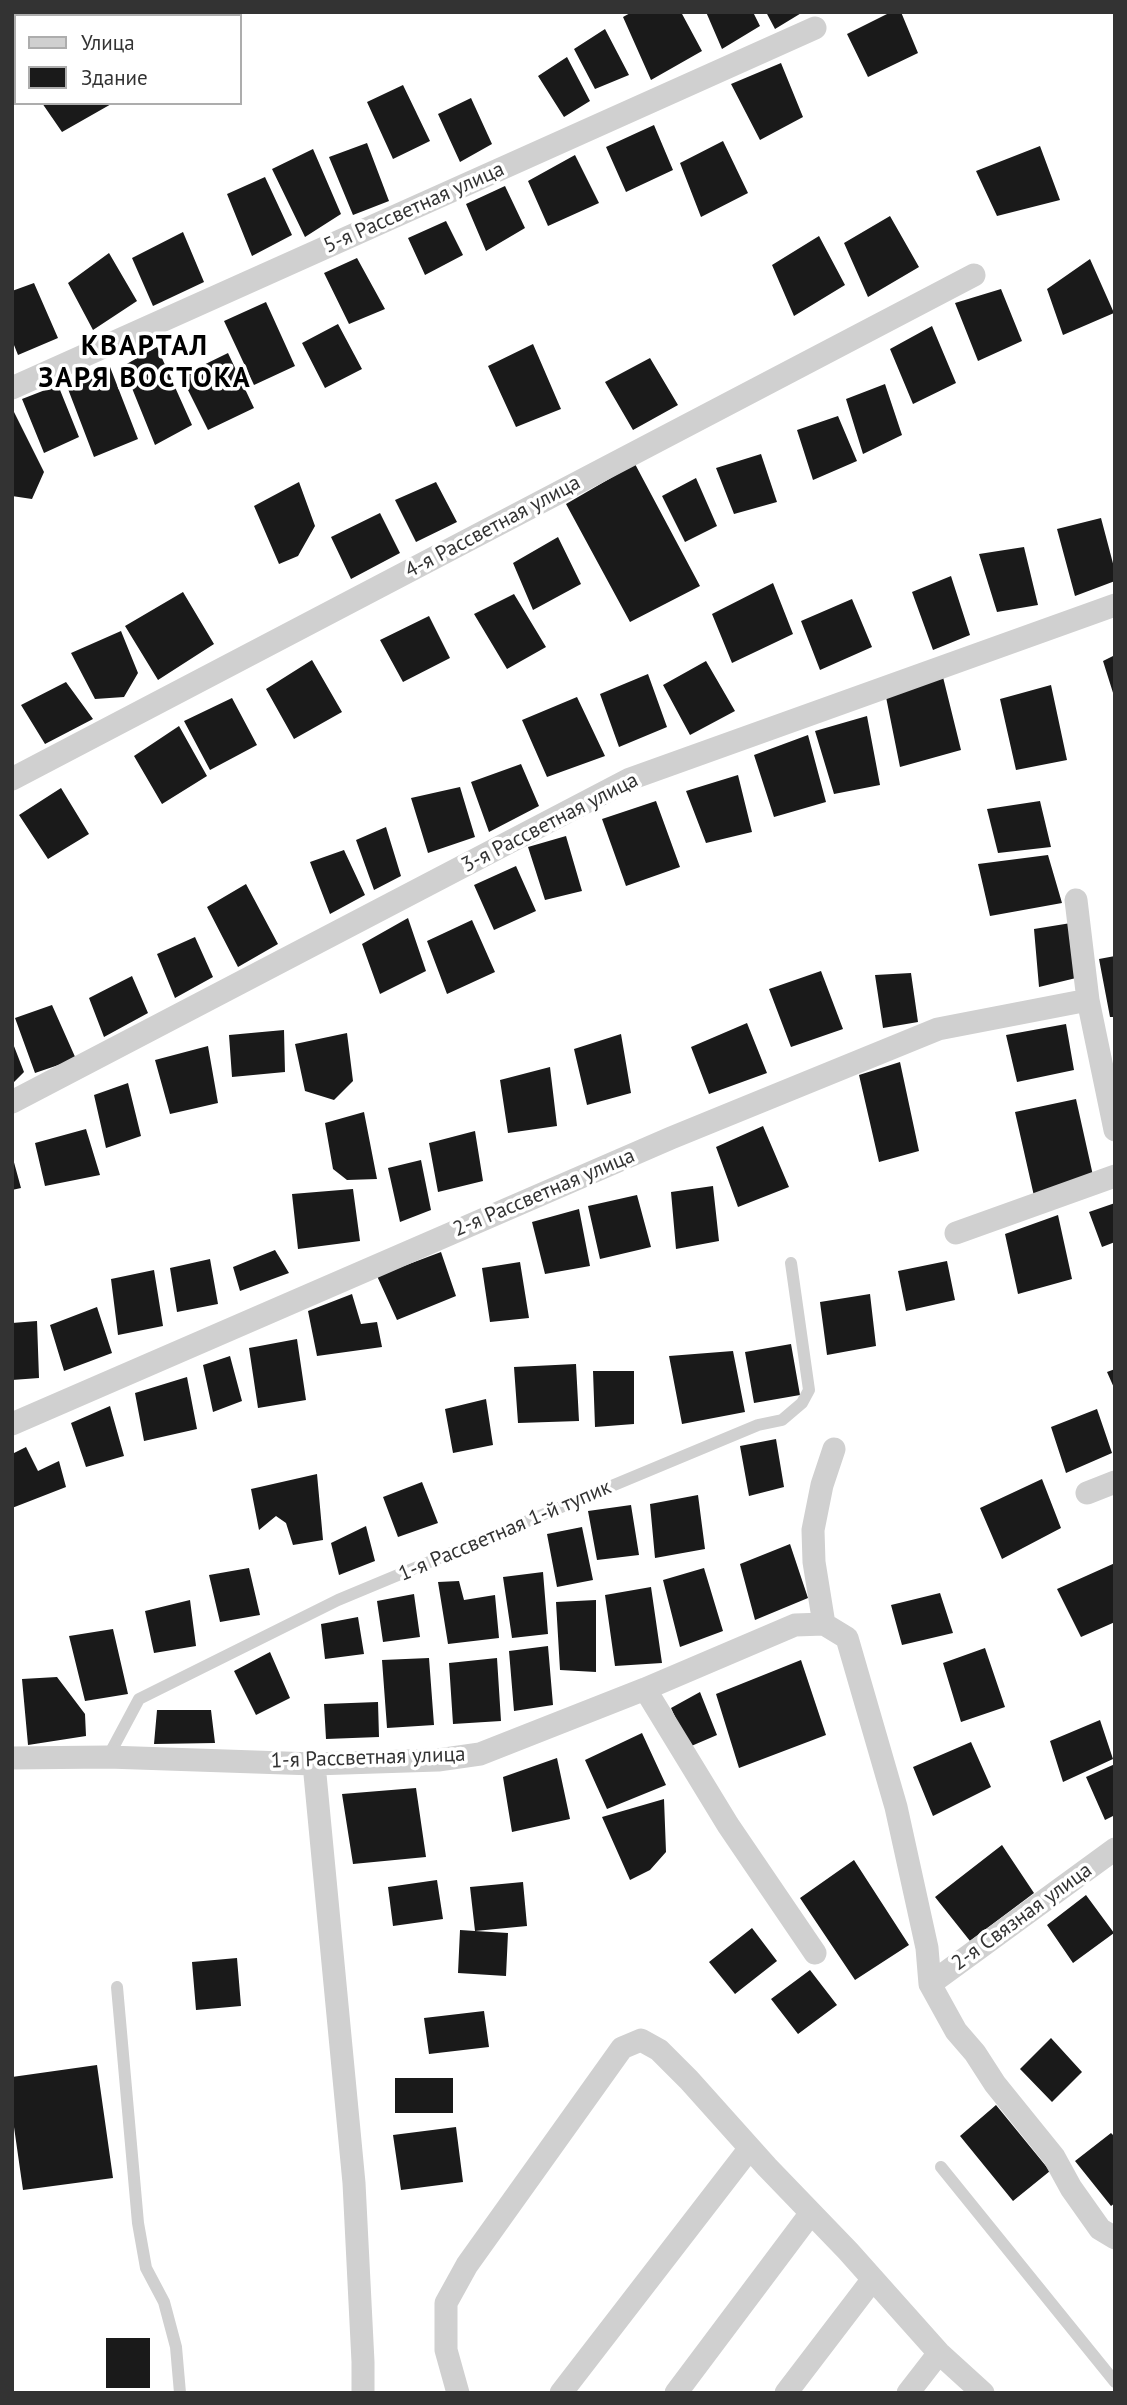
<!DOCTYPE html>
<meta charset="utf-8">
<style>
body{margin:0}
#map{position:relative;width:1127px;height:2405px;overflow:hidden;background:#fff;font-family:"PT Sans",sans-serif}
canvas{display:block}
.frame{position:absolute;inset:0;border:14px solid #333;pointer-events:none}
.legend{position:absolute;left:14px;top:14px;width:228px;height:91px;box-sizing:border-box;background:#fff;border:2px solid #adadad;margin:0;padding:9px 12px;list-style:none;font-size:21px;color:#333}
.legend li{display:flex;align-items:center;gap:14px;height:35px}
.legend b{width:35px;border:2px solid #adadad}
</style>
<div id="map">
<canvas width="1127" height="2405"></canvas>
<div class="frame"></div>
<ul class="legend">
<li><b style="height:9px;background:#d0d0d0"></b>Улица</li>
<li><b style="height:19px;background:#1a1a1a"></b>Здание</li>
</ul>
</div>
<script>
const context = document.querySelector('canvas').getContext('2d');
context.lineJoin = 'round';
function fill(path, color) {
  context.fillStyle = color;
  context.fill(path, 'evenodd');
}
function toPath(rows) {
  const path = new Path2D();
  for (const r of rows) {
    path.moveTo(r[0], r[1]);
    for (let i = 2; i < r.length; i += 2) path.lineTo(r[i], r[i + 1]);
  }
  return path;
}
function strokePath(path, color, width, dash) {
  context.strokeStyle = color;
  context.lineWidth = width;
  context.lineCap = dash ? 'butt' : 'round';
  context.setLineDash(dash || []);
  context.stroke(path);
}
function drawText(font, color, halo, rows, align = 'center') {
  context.font = font + ' "PT Sans",sans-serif';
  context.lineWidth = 7;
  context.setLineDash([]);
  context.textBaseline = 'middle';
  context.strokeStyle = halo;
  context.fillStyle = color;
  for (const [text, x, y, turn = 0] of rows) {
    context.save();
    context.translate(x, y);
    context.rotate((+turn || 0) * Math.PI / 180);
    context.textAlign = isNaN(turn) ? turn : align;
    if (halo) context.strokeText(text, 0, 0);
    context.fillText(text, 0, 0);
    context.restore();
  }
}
fill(toPath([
 [174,12,209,12,211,16,168,16],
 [632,12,681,12,702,51,651,80,623,17],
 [706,12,753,12,760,26,722,49],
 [766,12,803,12,775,29],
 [891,12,901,12,918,53,868,77,847,34],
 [605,29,629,75,595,89,574,49],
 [567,57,590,101,564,117,538,76],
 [781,63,803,117,760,140,731,84],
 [403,85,430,141,393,159,367,102],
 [471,98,492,144,460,162,438,114],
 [42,103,113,103,62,132],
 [654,125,673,170,626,192,606,147],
 [723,141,748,193,701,217,680,163],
 [367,143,389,201,353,215,329,157],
 [1040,146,1060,200,997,216,976,171],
 [313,149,341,214,305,237,272,169],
 [575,155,599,203,548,226,528,181],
 [265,177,292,235,252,256,227,194],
 [505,186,525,228,486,251,466,204],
 [890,216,919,267,868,297,844,243],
 [446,221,463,255,425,275,408,238],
 [183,232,204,282,153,306,132,258],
 [819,236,845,285,794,316,772,265],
 [109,253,137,301,93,330,68,283],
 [357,258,385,309,349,324,324,273],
 [1090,259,1114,313,1063,335,1047,289],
 [34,283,58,338,18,355,12,340,12,291],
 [1001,289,1022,341,978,361,955,303],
 [266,302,295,366,254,385,224,321],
 [338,324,362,369,325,388,302,343],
 [932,326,956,383,913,404,890,349],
 [533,344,561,409,516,427,488,366],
 [157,347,192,425,155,445,123,366],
 [228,353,254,408,208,430,181,376],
 [650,358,678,405,633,430,605,382],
 [110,367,138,439,94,457,68,389],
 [885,384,902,435,863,454,846,399],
 [58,385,79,437,44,453,22,399],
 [14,412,44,472,32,499,12,496,12,413],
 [838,416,857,461,813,480,797,430],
 [761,454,777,502,734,514,716,468],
 [635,464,700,586,630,622,566,504],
 [696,478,717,526,685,542,662,496],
 [299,482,315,526,298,556,279,564,254,506],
 [436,482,457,522,416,542,395,500],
 [380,513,400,553,351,579,331,537],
 [1101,518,1115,571,1115,581,1075,596,1057,529],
 [558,537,581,584,533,610,513,563],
 [1024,547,1038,605,997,612,979,554],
 [951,576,970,635,933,650,912,592],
 [773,583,793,634,732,663,712,614],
 [183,592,214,644,158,680,125,626],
 [514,594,546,647,507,669,474,614],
 [852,599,872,647,820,670,801,621],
 [429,616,450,658,403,682,380,640],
 [121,631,138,673,124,697,95,699,71,653],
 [1115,655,1115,696,1114,696,1103,661],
 [312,660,342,712,294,739,266,689],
 [706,661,735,711,690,735,663,685],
 [648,674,667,727,619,747,600,694],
 [943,677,961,750,900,767,886,697],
 [66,682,93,719,45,744,21,705],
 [1051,685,1067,760,1016,770,1000,699],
 [577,697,605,756,547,777,522,720],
 [232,698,257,745,210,770,184,721],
 [867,716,880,785,834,794,815,731],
 [179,726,207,776,162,804,134,756],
 [808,735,826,802,774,817,754,755],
 [521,764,539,806,489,832,471,782],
 [738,775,752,832,706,843,686,791],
 [460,787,475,837,428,853,411,798],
 [61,788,89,834,48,859,19,815],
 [656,801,680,867,626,886,602,819],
 [1040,801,1051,847,998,853,987,809],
 [386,827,401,876,374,890,356,840],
 [566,836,582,891,545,900,528,847],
 [344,850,365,895,330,914,310,862],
 [1048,855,1062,903,990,916,978,864],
 [516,866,536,911,494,930,474,885],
 [246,884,278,944,238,967,207,907],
 [408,918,426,971,380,994,362,944],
 [472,920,495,972,447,994,427,941],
 [1071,923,1076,978,1039,987,1034,929],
 [195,937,213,977,175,998,157,954],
 [1115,956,1115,1017,1110,1017,1099,959],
 [821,971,843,1029,791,1047,769,989],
 [911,973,918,1022,883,1028,875,975],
 [132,976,148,1013,104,1037,89,998],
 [52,1005,76,1059,35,1073,15,1018],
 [747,1023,767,1073,709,1094,691,1047],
 [1066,1024,1074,1070,1017,1082,1006,1035],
 [284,1030,285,1072,232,1077,229,1035],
 [347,1033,353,1081,334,1100,305,1091,295,1044],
 [621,1034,631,1093,587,1105,574,1049],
 [12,1041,24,1072,12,1084],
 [208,1046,218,1103,170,1114,155,1060],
 [900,1062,919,1151,879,1162,859,1075],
 [550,1067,557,1126,508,1133,500,1080],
 [128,1083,141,1136,106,1148,94,1095],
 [1076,1099,1094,1180,1034,1196,1015,1112],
 [364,1112,377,1179,347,1180,333,1169,325,1123],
 [763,1126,789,1187,738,1207,716,1147],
 [86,1129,100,1175,45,1186,35,1143],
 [475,1131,483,1181,438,1192,429,1143],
 [12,1155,21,1188,12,1190],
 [421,1160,431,1210,400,1222,388,1168],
 [713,1186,719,1241,676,1249,671,1192],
 [353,1189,360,1241,298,1249,292,1194],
 [637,1195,651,1247,600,1259,588,1206],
 [1115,1203,1115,1242,1102,1247,1089,1212],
 [579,1209,590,1266,545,1274,532,1222],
 [1058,1215,1072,1279,1018,1294,1005,1234],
 [275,1250,289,1273,240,1291,233,1267],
 [441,1252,456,1296,397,1320,377,1276],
 [210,1259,218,1304,177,1312,170,1268],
 [947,1261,955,1300,906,1311,898,1271],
 [520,1262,529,1318,490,1322,482,1268],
 [154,1270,163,1326,118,1335,111,1279],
 [352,1294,361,1324,377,1322,382,1347,317,1356,308,1311],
 [870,1294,876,1346,827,1355,820,1302],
 [97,1307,112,1353,64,1371,50,1325],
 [37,1321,39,1378,12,1380,12,1323],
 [297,1339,306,1400,258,1408,249,1348],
 [791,1344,800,1395,754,1403,745,1352],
 [733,1351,745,1412,682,1424,669,1356],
 [230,1356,242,1401,213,1412,203,1365],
 [576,1364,579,1421,518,1423,514,1367],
 [1115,1369,1115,1390,1107,1372],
 [593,1371,634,1371,634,1424,595,1427],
 [187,1377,197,1429,144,1441,135,1393],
 [486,1399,493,1445,453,1453,445,1409],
 [110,1406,124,1456,86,1467,71,1423],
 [1097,1409,1112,1453,1066,1473,1051,1427],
 [776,1439,784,1487,749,1496,740,1446],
 [26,1447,38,1471,59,1461,66,1487,12,1508,12,1454],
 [317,1474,323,1540,293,1545,286,1523,276,1516,259,1530,251,1489],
 [1042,1479,1061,1528,1002,1559,980,1508],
 [422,1482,438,1523,398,1537,383,1497],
 [698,1495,705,1549,655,1558,650,1504],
 [631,1505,639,1555,597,1560,588,1511],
 [366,1526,375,1561,339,1575,331,1543],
 [582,1527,593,1580,557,1587,547,1534],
 [790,1544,808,1598,755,1620,740,1564],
 [1115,1563,1115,1622,1081,1637,1057,1589],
 [249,1568,260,1615,220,1622,209,1575],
 [704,1568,723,1631,680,1647,663,1580],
 [543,1572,548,1634,512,1638,503,1577],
 [459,1581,464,1600,495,1595,499,1638,448,1644,438,1582],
 [651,1587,662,1663,615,1666,605,1595],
 [940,1593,953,1633,902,1645,891,1605],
 [414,1594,420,1637,383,1642,377,1601],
 [190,1600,196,1646,154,1653,145,1611],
 [596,1600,596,1672,560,1670,556,1602],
 [358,1617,364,1654,325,1659,321,1624],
 [113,1629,128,1694,85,1701,69,1636],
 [548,1646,553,1705,514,1711,509,1651],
 [985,1648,1005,1707,961,1722,943,1663],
 [270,1652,290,1698,256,1715,234,1671],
 [429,1658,434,1725,387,1728,382,1660],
 [497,1658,501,1721,453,1724,449,1663],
 [801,1660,826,1735,739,1768,716,1694],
 [57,1677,85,1714,86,1736,28,1745,22,1679],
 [700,1692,717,1735,689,1747,671,1708],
 [378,1702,379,1737,326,1739,324,1704],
 [157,1710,211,1710,215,1743,154,1744],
 [1100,1720,1113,1759,1063,1782,1050,1741],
 [642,1733,666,1785,607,1809,585,1760],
 [971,1742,991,1787,933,1816,913,1767],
 [557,1758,570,1819,512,1832,503,1777],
 [1115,1764,1115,1815,1105,1820,1086,1777],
 [416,1788,426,1857,353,1864,342,1794],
 [664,1799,666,1852,650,1870,630,1880,602,1817],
 [1002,1845,1034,1893,970,1941,935,1897],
 [854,1860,909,1945,855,1980,800,1898],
 [437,1880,443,1919,393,1926,388,1887],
 [523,1882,527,1926,475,1931,508,1933,506,1976,458,1973,460,1930,475,1931,470,1887],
 [1086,1895,1114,1933,1073,1963,1047,1925],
 [752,1928,777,1961,735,1994,709,1962],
 [237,1958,241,2006,196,2010,192,1962],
 [810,1970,837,2005,798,2034,771,1999],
 [484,2011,489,2047,429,2054,424,2018],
 [1051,2038,1082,2072,1052,2102,1020,2069],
 [97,2065,113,2178,23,2190,12,2113,12,2077],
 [395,2078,453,2078,453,2113,395,2113],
 [996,2105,1050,2171,1013,2201,960,2136],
 [456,2127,463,2182,401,2190,393,2135],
 [1111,2133,1115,2137,1115,2203,1111,2206,1075,2161],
 [106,2338,150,2338,150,2388,106,2388]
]), '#1a1a1a');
strokePath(toPath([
 [108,1757,139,1699,338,1600,758,1425,782,1420,802,1403,809,1390,791,1263],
 [117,1987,138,2223,146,2268,164,2302,176,2347,180,2393],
 [941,2167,1115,2382]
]), '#d0d0d0', 12);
strokePath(toPath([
 [93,12,95,16],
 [12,388,815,28],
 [12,779,974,275],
 [1076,900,1088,1000,1115,1130],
 [12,1102,630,779,1115,605],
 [956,1233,1115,1176],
 [12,1424,671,1138,938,1029,1088,1000],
 [834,1449,822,1485,813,1530,814,1562,824,1624,847,1638,896,1807,927,1948,930,1984,956,2031,975,2053,995,2084,1054,2157,1071,2188,1100,2229,1115,2238],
 [1087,1493,1115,1482],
 [645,1689,728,1825,815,1953],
 [12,1758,108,1757,314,1764,438,1760,480,1754,645,1689,795,1625,824,1624],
 [314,1764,354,2183,363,2362,363,2393],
 [930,1984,1115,1849],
 [458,2393,446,2350,446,2303,467,2265,622,2048,641,2040,659,2050,689,2080,767,2167,848,2251,939,2353,983,2393],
 [561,2393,750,2148],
 [676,2393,811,2213],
 [786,2393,873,2279],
 [908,2393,939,2353]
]), '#d0d0d0', 23);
drawText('21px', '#333', '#fff', [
 ["5-я Рассветная улица",414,208,-24],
 ["4-я Рассветная улица",493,527,-28],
 ["3-я Рассветная улица",550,823,-27],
 ["2-я Рассветная улица",544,1193,-23],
 ["1-я Рассветная 1-й тупик",505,1531,-23],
 ["1-я Рассветная улица",368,1758,-2],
 ["2-я Связная улица",1022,1917,-36]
]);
context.letterSpacing = '2px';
drawText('bold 28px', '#000', '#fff', [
 ["КВАРТАЛ",145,347],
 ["ЗАРЯ ВОСТОКА",145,379]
]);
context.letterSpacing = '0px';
</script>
